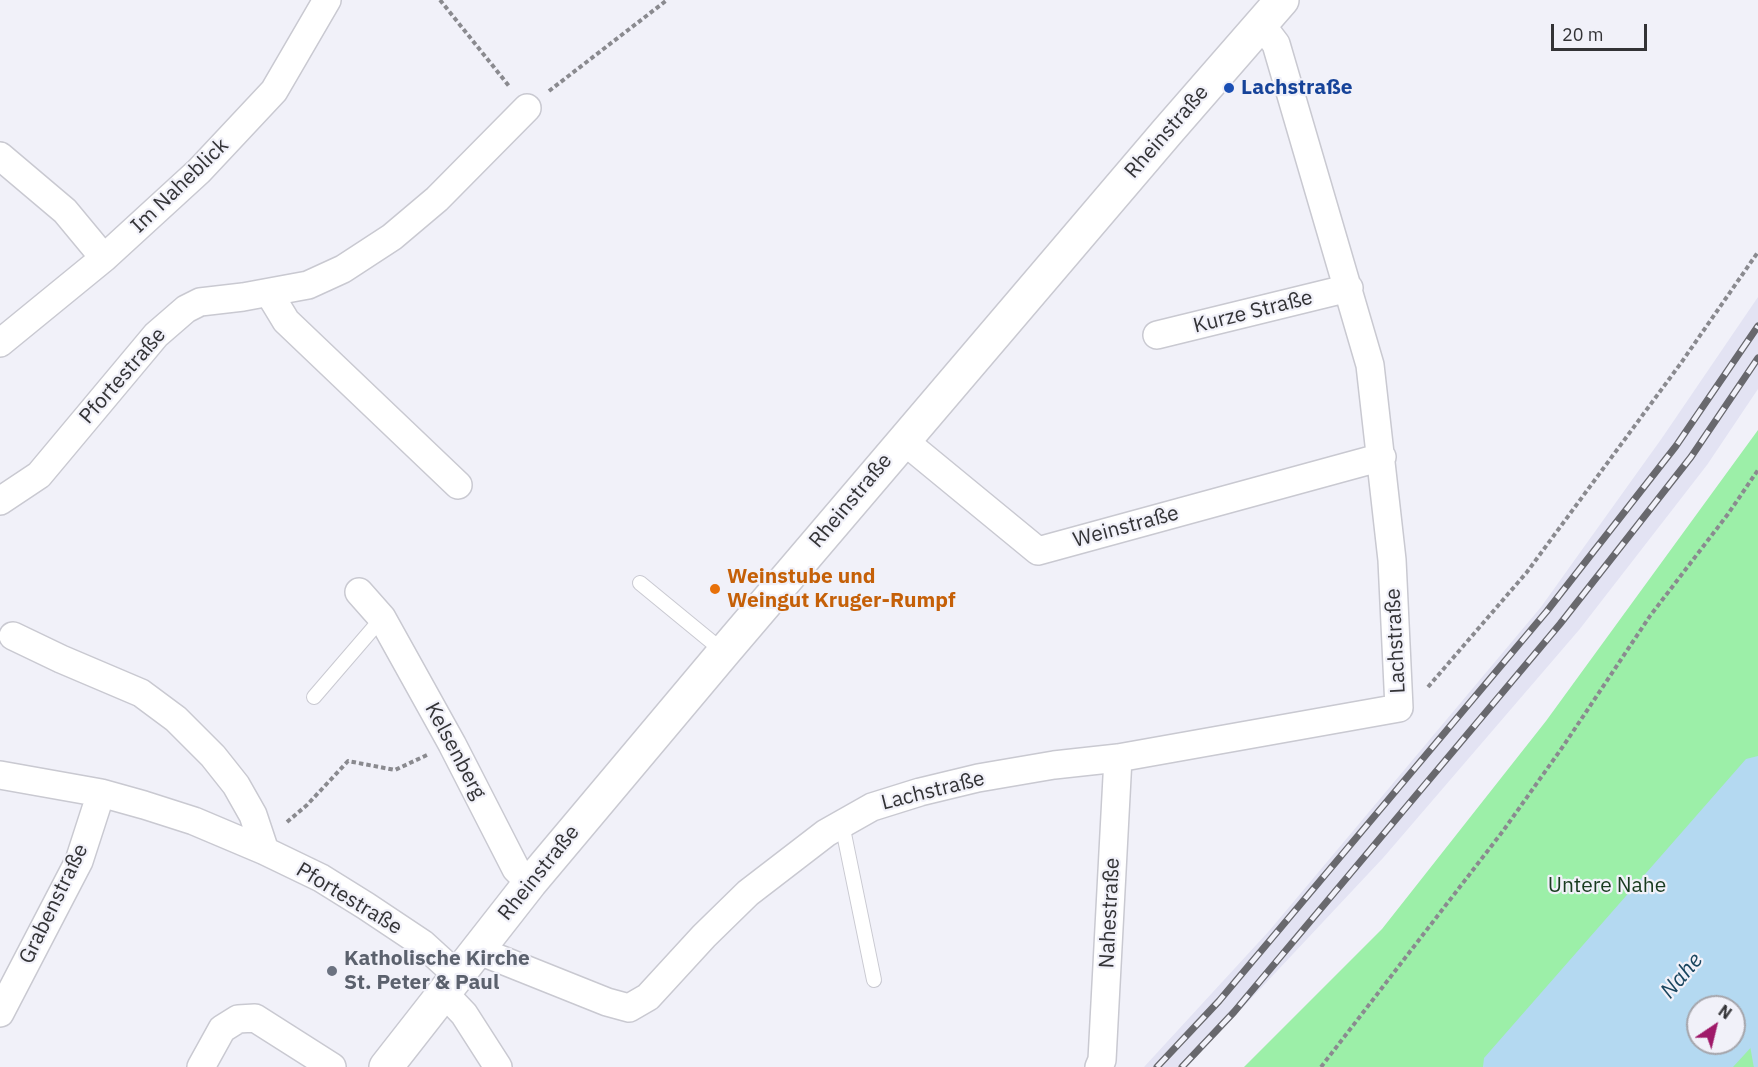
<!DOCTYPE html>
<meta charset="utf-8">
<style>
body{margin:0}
#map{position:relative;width:1758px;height:1067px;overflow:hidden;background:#f1f1f9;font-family:"IBM Plex Sans",sans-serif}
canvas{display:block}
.north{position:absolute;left:1686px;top:995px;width:60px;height:60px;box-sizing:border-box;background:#f1f1f9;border:2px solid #a5a5ab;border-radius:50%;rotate:35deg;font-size:16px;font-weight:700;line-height:24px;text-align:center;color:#333336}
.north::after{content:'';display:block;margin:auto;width:21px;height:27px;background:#9f1969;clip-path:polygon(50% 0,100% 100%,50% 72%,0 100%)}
.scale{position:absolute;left:1551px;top:24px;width:96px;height:27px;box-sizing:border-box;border:3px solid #333336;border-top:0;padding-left:8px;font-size:18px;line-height:21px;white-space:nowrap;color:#333336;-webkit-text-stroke:4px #f1f1f9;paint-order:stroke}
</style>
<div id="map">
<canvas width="1758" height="1067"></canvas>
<div class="north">N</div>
<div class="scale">20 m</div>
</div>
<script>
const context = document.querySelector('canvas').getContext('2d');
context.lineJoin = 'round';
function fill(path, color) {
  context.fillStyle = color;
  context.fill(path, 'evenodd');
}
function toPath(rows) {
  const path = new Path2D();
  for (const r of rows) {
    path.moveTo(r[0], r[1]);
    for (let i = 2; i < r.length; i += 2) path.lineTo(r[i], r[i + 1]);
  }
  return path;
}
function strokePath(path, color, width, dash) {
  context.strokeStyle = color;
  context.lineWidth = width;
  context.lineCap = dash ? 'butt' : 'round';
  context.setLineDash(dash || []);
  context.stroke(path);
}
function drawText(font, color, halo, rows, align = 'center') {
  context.font = font + ' "IBM Plex Sans",sans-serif';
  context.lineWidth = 4.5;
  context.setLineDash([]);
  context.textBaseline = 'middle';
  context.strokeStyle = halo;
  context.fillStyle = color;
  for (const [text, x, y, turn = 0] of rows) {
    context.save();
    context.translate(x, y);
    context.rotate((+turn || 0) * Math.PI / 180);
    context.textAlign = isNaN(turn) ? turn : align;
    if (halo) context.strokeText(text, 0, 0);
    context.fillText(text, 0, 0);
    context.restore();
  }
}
fill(toPath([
 [1758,297,1758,389,1707,465,1579,630,1383,858,1187,1067,1144,1067,1269,931,1541,607,1662,438]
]), '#e3e3f3');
fill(toPath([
 [1758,430,1758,1067,1244,1067,1382,929,1546,721],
 [1698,1007,1734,1007,1734,1043,1698,1043]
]), '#9cefa8');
fill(toPath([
 [1758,756,1758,1039,1755,1043,1733,1067,1483,1067,1484,1058,1746,759],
 [1698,1007,1734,1007,1734,1043,1698,1043]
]), '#b4d9f1');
strokePath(toPath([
 [1752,1031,1758,1065]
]), '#b4d9f1', 9);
const service = toPath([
 [640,583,724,652],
 [314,697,382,618],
 [842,824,874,980]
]);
const minor = toPath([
 [0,156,65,211,104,258],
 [269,293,286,321,458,485],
 [1157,335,1349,288],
 [0,343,104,258,199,171,274,91,327,0],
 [903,440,1038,551,1382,457],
 [0,501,39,475,156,335,186,309,200,302,243,297,308,285,343,269,392,237,437,199,527,108],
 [359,592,382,618,452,744,516,869,530,883],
 [13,636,61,659,141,693,176,719,213,756,236,785,253,815,265,851],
 [0,775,101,793,144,805,194,821,265,851,321,878,366,906,423,944,457,975],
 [477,950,607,1002,629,1008,648,997,704,936,748,893,826,833,872,807,920,792,978,778,1054,765,1118,758,1399,708,1392,560,1370,365,1276,44,1260,23],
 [443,992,464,1014,498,1067],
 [0,1013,79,861,101,793],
 [201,1067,222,1029,238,1019,255,1018,332,1067],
 [1099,1067,1102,1060,1118,758]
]);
const primary = toPath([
 [386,1067,530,883,724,652,1167,132,1282,0]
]);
strokePath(service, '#c9c9d1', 16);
strokePath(minor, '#c9c9d1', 30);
strokePath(primary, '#c9c9d1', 36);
strokePath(toPath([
 [440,0,509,86],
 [549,91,667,0],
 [1428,687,1527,572,1681,363,1758,252],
 [287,822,307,805,348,761,395,770,427,755],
 [1321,1067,1503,831,1564,745,1650,616,1728,514,1758,470]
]), '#8a8a8f', 4, [4.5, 3]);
strokePath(service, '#fff', 14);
strokePath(minor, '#fff', 27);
strokePath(primary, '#fff', 33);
const rail = toPath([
 [1157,1067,1219,1001,1547,611,1676,446,1758,326],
 [1182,1067,1234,1012,1560,624,1691,457,1758,358]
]);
strokePath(rail, '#68686d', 7);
strokePath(rail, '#f1f1f9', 4.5, [14]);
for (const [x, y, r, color] of [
 [1229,88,6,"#1a4fb4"],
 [715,589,6,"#e8710a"],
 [332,971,6,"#6b7280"]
]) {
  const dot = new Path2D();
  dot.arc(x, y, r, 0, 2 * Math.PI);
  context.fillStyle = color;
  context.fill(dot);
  strokePath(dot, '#f1f1f9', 2);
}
drawText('bold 21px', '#164399', '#f1f1f9', [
 ["Lachstraße",1241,88]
], 'left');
drawText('21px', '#333336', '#f1f1f9', [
 ["Rheinstraße",1167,132,-49],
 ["Im Naheblick",180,186,-44],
 ["Kurze Straße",1253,312,-14],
 ["Pfortestraße",123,376,-49],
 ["Rheinstraße",851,501,-50],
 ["Weinstraße",1126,527,-15],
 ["Lachstraße",1396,641,-93],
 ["Kelsenberg",455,751,62],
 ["Lachstraße",933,791,-14],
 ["Rheinstraße",539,873,-51],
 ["Pfortestraße",349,899,31],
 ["Grabenstraße",54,904,-64],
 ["Nahestraße",1110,913,-87]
]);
drawText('bold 21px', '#c56008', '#f1f1f9', [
 ["Weinstube und",727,577],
 ["Weingut Kruger-Rumpf",727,601]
], 'left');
drawText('21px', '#183b1f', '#f1f1f9', [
 ["Untere Nahe",1607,886]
]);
drawText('bold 21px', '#5b616d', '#f1f1f9', [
 ["Katholische Kirche",344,959],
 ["St. Peter & Paul",344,983]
], 'left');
drawText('italic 22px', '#1a465f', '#f1f1f9', [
 ["Nahe",1682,976,-50]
]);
</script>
